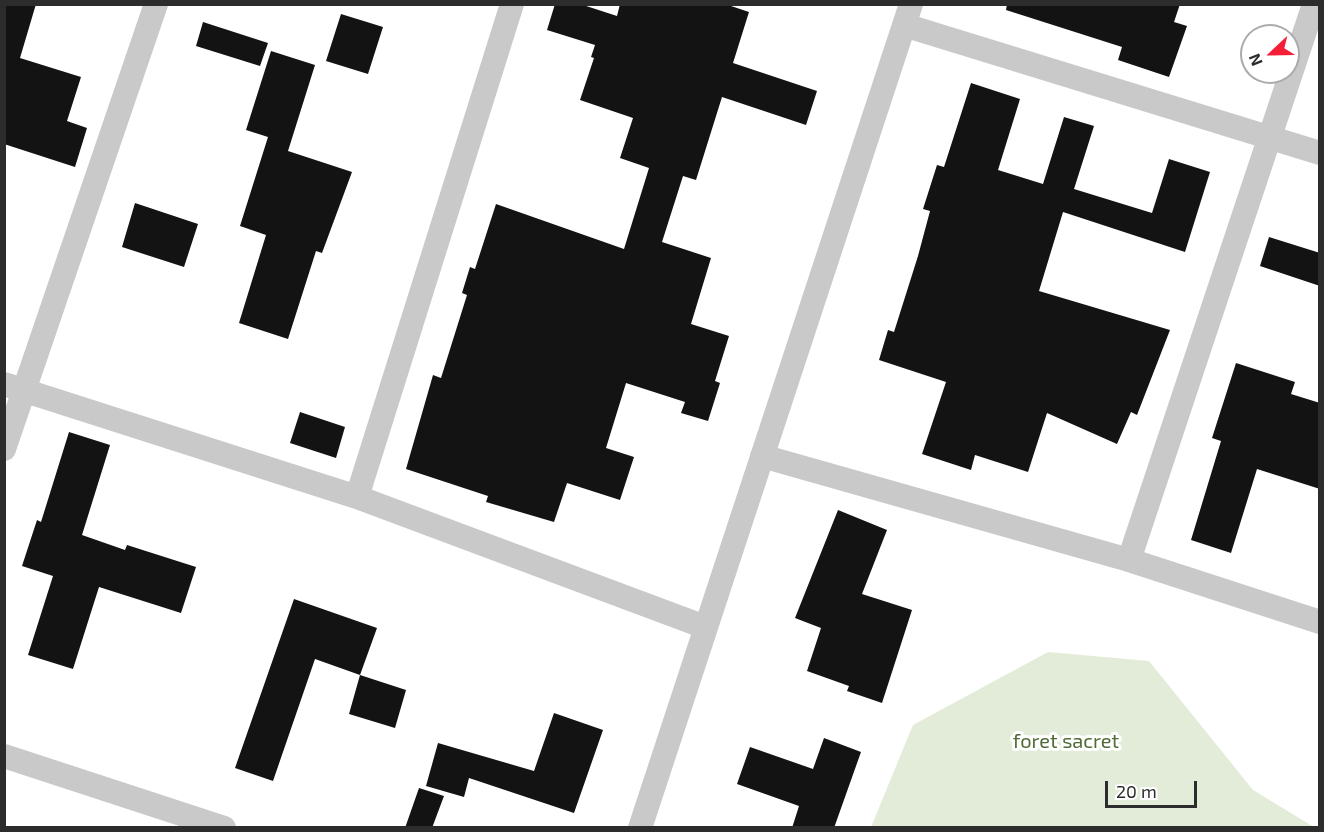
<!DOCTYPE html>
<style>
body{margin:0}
#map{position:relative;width:1324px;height:832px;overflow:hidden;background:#fff;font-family:"Exo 2",sans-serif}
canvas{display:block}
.frame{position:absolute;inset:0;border:6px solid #2c2c2c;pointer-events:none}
.north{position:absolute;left:1240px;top:24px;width:60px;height:60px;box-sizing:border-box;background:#fff;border:2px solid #ababab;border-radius:50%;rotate:248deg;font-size:16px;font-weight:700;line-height:24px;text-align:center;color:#2c2c2c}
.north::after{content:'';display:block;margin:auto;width:21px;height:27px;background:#f41e36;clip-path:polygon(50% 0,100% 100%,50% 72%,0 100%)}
.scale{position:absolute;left:1105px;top:781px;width:92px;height:27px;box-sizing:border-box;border:3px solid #2c2c2c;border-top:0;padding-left:8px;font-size:18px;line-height:21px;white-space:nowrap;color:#2c2c2c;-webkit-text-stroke:4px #fff;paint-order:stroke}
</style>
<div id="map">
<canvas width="1324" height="832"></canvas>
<div class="frame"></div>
<div class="north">N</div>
<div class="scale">20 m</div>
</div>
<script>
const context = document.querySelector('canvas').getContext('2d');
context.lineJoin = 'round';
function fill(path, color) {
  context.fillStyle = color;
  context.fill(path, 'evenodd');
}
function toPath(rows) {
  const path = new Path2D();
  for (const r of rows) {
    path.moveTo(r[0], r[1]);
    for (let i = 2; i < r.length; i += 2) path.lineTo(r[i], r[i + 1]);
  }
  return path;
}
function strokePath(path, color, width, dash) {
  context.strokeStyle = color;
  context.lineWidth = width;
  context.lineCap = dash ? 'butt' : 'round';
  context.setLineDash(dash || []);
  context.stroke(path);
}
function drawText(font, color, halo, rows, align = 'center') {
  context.font = font + ' "Exo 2",sans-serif';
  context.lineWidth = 6;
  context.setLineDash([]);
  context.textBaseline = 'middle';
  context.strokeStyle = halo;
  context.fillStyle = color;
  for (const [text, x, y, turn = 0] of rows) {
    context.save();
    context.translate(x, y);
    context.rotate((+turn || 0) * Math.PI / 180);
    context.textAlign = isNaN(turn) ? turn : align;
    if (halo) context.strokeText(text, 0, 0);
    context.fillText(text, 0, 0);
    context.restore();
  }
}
fill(toPath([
 [1048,652,1149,661,1253,790,1314,827,871,827,913,725]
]), '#e3ecd8');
fill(toPath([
 [4,4,36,4,20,58,81,77,67,121,87,128,75,167,4,144],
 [555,4,580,4,617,16,620,4,725,4,749,12,733,63,817,91,806,125,722,97,696,180,683,176,662,242,711,258,691,324,729,336,715,381,720,383,708,421,681,413,685,402,626,383,606,448,634,457,620,500,567,483,554,522,486,502,488,496,406,469,433,375,441,378,467,295,462,293,470,267,475,269,496,204,624,249,649,168,620,158,633,118,580,100,594,58,591,57,595,45,547,30],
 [1007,4,1180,4,1174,22,1187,26,1169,77,1118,60,1122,47,1006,10],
 [341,14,383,27,368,74,326,61],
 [203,22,268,43,260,66,196,46],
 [271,51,315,65,288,151,352,172,322,253,316,251,288,339,239,323,266,235,240,226,268,137,246,130],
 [971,83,1020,99,998,170,1043,184,1064,117,1094,126,1074,189,1152,213,1169,159,1210,172,1185,252,1063,212,1039,291,1170,330,1137,415,1131,412,1117,444,1047,413,1028,472,975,455,971,470,922,454,946,382,879,360,888,330,894,332,918,256,930,211,923,209,937,165,944,167],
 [135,203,198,224,184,267,122,247],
 [1269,237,1320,253,1320,286,1260,266],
 [1236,363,1295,382,1291,394,1320,403,1320,489,1257,469,1231,553,1191,540,1221,441,1212,438],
 [300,412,345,427,336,458,290,443],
 [69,432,110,445,82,535,125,550,127,545,196,567,181,613,99,587,73,669,28,655,53,576,22,566,37,520,41,522],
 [838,510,887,530,862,594,912,610,882,703,847,691,849,686,807,671,821,628,795,618],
 [294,599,377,628,360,675,315,659,273,781,235,768],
 [360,675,406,690,395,728,349,714],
 [554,713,603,730,574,813,469,778,464,797,426,786,438,743,534,771],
 [824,738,861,752,834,828,792,828,799,806,737,784,750,747,813,769],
 [419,788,444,796,432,828,405,828]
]), '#131313');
strokePath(toPath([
 [904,25,1320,153],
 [4,384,357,497,705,627],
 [4,449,156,4],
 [762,456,1129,560,1320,622],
 [357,497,512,4],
 [1129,560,1314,4],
 [4,756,224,828],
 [640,828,911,4]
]), '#c9c9c9', 24);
drawText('20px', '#516b36', '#fff', [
 ["foret sacret",1066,741]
]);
</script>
